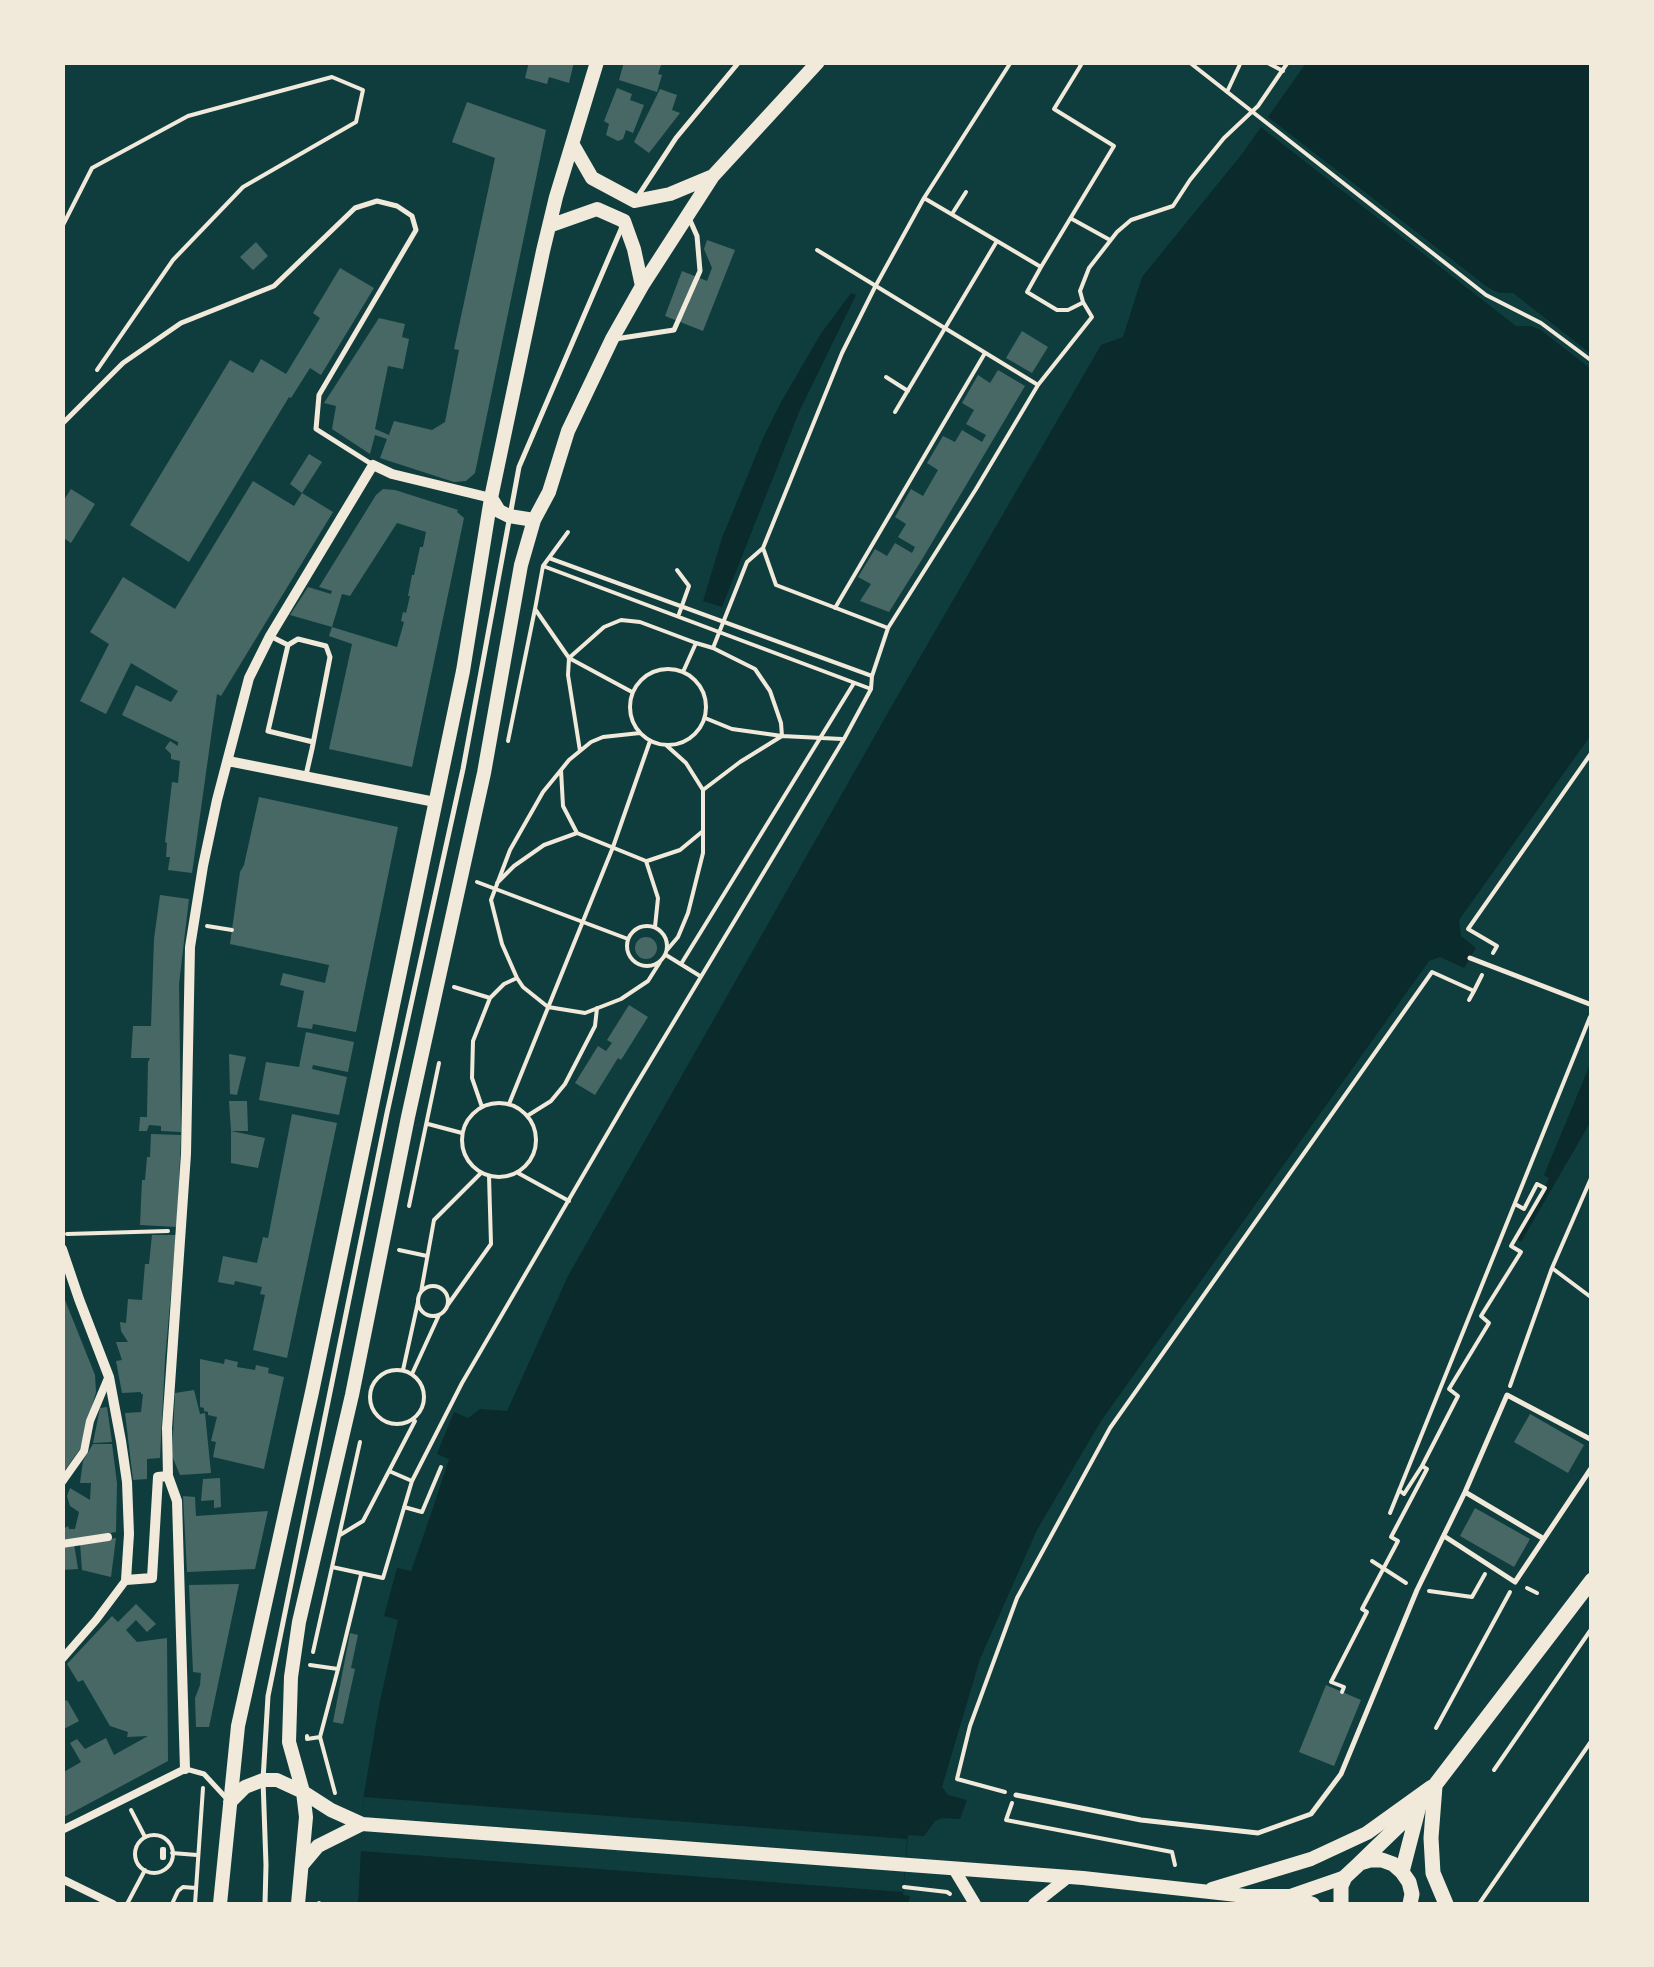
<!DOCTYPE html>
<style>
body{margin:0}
#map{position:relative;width:1654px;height:1967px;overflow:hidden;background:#0f3d3e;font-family:"Roboto Condensed",sans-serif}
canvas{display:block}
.frame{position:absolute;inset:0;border:65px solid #f1e9da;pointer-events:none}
</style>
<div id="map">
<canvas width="1654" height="1967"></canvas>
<div class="frame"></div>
</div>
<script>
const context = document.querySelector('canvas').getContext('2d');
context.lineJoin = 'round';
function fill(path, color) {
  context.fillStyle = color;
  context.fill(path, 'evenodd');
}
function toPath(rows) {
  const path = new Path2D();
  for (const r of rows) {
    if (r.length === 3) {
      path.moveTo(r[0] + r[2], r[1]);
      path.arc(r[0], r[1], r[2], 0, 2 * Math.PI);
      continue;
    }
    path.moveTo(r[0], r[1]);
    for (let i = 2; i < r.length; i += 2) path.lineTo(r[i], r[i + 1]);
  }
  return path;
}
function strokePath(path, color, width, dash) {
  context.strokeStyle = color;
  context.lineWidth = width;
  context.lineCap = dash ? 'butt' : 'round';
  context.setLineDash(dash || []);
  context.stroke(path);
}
fill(toPath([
 [1306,63,1591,63,1591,735,1459,920,1461,936,1476,948,1464,968,1440,957,1429,961,1101,1421,1037,1530,980,1659,942,1787,948,1795,967,1800,960,1819,942,1818,935,1821,924,1836,908,1835,903,1895,910,1896,908,1904,358,1904,364,1794,379,1706,398,1620,384,1616,397,1568,411,1571,433,1508,449,1459,437,1454,454,1412,468,1418,480,1409,507,1411,568,1276,894,702,1101,345,1123,337,1142,277,1242,154],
 [851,293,856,295,799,412,722,607,703,601,722,538,763,438,780,404,820,335],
 [1591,1062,1591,1121,1521,1242,1517,1239,1549,1178,1544,1175]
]), '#0a2a2b');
fill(toPath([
 [1264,114,1486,286,1499,293,1513,293,1591,354,1591,369,1541,330,1531,326,1516,326,1257,124],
 [364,1797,907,1839,903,1892,360,1851]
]), '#0f3d3e');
fill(toPath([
 [529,62,574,62,569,83,549,77,547,84,525,78],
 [624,62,662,62,658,74,662,75,657,92,619,80],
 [617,88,632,94,630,100,644,105,633,133,626,130,623,139,618,141,606,135,609,124,604,121],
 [660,89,677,95,672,110,680,113,649,153,634,142],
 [467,102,546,130,475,473,466,481,454,482,380,458,387,439,375,435,370,454,332,429,336,406,324,403,379,318,405,324,402,337,409,339,403,369,388,366,375,429,389,435,394,421,432,430,445,422,459,350,454,349,495,158,452,142],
 [707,240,735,250,703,331,665,316,682,271,707,281,712,268,704,249],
 [256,242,268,256,253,270,240,257],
 [340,268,374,288,321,375,310,368,291,398,289,397,189,562,130,525,230,360,253,373,261,359,286,374,320,318,313,313],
 [1022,331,1048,347,1032,373,1006,358],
 [998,370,1025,386,921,561,889,612,860,601,871,584,858,577,875,549,887,556,895,543,912,553,915,547,898,537,906,524,895,517,911,489,923,496,938,470,927,463,943,436,955,442,962,430,982,442,986,435,966,424,974,410,962,403,978,375,990,383],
 [309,454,322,462,302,493,290,484],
 [253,481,294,506,302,493,333,512,221,696,217,694,192,873,168,870,170,857,166,857,167,843,165,842,172,782,178,783,180,761,171,759,171,754,165,748,170,741,178,746,178,742,180,743,122,715,136,685,171,702,178,691,131,663,106,714,80,701,109,644,90,632,123,577,175,609],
 [71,489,95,504,71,543,62,537,62,503],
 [383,489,395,490,458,510,457,512,464,518,412,767,329,749,352,644,329,636,332,627,397,647,404,622,401,621,403,612,406,613,410,596,408,596,412,575,414,575,420,547,423,547,426,532,397,523,350,596,342,594,332,627,290,615,308,587,331,594,332,591,319,587,376,495],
 [259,797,398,827,356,1032,313,1024,312,1029,297,1027,304,991,280,985,283,973,325,983,329,965,230,944,240,872,244,865],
 [160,895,189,899,179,984,181,1132,161,1131,161,1126,149,1125,147,1131,139,1131,140,1117,147,1117,148,1062,150,1058,131,1058,133,1026,151,1026,154,939],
 [646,948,11],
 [629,1005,648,1017,621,1060,618,1058,595,1095,575,1083,598,1046,606,1051,612,1043,607,1040],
 [306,1032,354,1042,348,1072,313,1065,312,1069,347,1077,339,1115,259,1100,266,1062,299,1067],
 [229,1054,246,1057,237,1095,230,1094],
 [229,1101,247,1101,248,1131,231,1131],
 [292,1114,337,1123,287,1358,253,1350,265,1295,260,1294,262,1287,235,1281,234,1285,218,1282,223,1256,257,1263,263,1237,268,1238],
 [231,1131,265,1138,258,1168,231,1163],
 [151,1134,181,1135,177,1227,140,1225,142,1180,145,1180,147,1157,150,1157],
 [152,1235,176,1235,165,1360,160,1458,147,1459,147,1479,133,1480,125,1413,141,1412,143,1394,141,1394,141,1392,122,1393,116,1361,122,1360,116,1342,128,1342,121,1331,120,1322,126,1323,128,1299,142,1300,145,1264,149,1264],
 [63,1295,95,1375,96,1392,80,1449,62,1474,62,1390,65,1390,62,1381],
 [200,1359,224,1364,225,1359,238,1362,237,1367,255,1370,256,1365,269,1368,268,1373,284,1377,264,1469,213,1457,216,1442,211,1441,217,1417,208,1415,208,1412,204,1411,204,1408,200,1407],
 [194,1390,200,1414,205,1413,211,1473,180,1475,172,1456,175,1393],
 [107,1407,112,1442,93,1443,100,1408],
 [1530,1414,1584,1445,1568,1473,1514,1442],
 [93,1444,112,1444,117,1483,116,1532,62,1541,62,1530,68,1526,69,1529,75,1529,79,1512,70,1506,67,1496,70,1488,90,1500,91,1483,80,1483,83,1461],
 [220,1478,221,1507,214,1508,214,1500,201,1501,203,1479],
 [183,1496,195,1497,196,1516,268,1511,255,1569,187,1572],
 [1475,1508,1530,1539,1514,1567,1460,1536],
 [116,1538,111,1577,82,1570,80,1543],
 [74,1544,78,1569,62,1570,62,1547],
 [239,1584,209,1727,196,1727,195,1698,200,1685,201,1673,193,1672,189,1585],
 [136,1604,156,1624,147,1632,136,1620,126,1630,137,1642,167,1638,168,1761,62,1818,62,1773,81,1762,70,1743,77,1739,85,1749,106,1738,114,1755,148,1736,127,1737,128,1732,110,1726,83,1680,78,1682,67,1664,112,1616,118,1622],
 [350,1633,358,1635,351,1668,355,1669,343,1724,333,1722],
 [1326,1685,1361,1700,1334,1766,1299,1752],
 [67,1700,79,1721,62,1730,62,1702]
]), '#486865');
strokePath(toPath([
 [1189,62,1486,295,1541,323,1592,361],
 [1266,62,1283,71],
 [1227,92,1241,62],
 [924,198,997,241],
 [952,214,966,192],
 [1072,219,1110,240],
 [62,227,92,168,188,116,332,77,363,90,356,122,243,187,173,260,97,370],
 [817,250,1038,385],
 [1041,267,1027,292,1057,310,1068,310,1082,303],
 [886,377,908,391],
 [895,412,997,241,1041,267,1114,146,1054,109,1081,65,1077,62],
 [568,532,543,566,535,609,569,658,632,692],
 [763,548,776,585,888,628],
 [549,558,872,676],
 [543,566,871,689],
 [677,570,689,586,679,614],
 [835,608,985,353],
 [713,648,747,562,763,548,842,353,875,287,924,198,1011,62],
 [668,707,38],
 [683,672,696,643,713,648,755,669,770,691,781,723,782,736,740,762,703,790],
 [705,718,732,729,782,736,842,739],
 [508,741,535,609],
 [666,745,686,763,703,790,703,853,688,913,678,937,667,950],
 [580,751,568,675,569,658,604,627,621,620,640,622,696,643],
 [561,770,543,792,510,850,491,900,502,944,517,978,523,987,548,1007,585,1013,621,999,648,981,660,962],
 [577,833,646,861,658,898,655,927],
 [647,861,680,850,703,831],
 [477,882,628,939],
 [497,883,514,866,544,845,577,833,563,806,561,770,569,760,591,742,603,737,640,733],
 [207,926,232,930],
 [647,946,20],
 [1493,953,1497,946,1468,929,1592,752],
 [666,955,700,976],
 [681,964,854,683],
 [454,987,490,998],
 [1469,1000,1474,991],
 [499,1140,37],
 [509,1104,613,847,650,741],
 [482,1107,472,1078,473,1041,490,998,504,984,517,978],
 [527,1116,551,1101,565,1084,595,1026,597,1008],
 [428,1124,462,1133],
 [518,1173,569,1201],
 [1515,1204,1524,1209,1537,1184],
 [409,1206,439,1063],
 [67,1234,168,1231],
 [399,1250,427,1256],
 [1552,1268,1592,1298],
 [433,1301,15],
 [421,1292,434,1220,481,1173],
 [447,1306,491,1244,489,1176],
 [397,1397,27],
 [403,1370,418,1302],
 [412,1374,439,1315],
 [1510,1386,1552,1268,1592,1176],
 [389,1471,412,1481],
 [1399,1490,1404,1494,1422,1466],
 [404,1507,422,1512,441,1467],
 [1390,1513,1590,1017],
 [340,1535,363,1521,415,1421],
 [1372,1561,1406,1583],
 [332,1567,383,1578,412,1481,462,1383,631,1093,844,739,871,689,872,676,888,628,976,489,1038,385,1092,317,1083,302,1080,291,1089,268,1117,232,1131,220,1173,206,1190,180,1224,138,1258,106,1288,62],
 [1527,1588,1537,1593],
 [1429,1591,1472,1597,1485,1574],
 [313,1652,360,1442],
 [310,1665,338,1669,361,1575],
 [1342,1692,1344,1687,1331,1682,1367,1612,1362,1609,1398,1541,1391,1537,1427,1469,1422,1466,1458,1396,1449,1389,1489,1323,1481,1316,1521,1252,1511,1246,1545,1188,1537,1184],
 [1436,1728,1510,1592],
 [307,1736,307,1739,320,1737],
 [1494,1770,1592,1628],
 [1005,1792,957,1779,970,1726,1017,1598,1110,1428,1432,972,1474,991,1482,975],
 [335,1793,320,1737,338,1669],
 [1012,1803,1006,1820,1172,1852,1175,1865],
 [131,1810,145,1837],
 [154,1854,19],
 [162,1849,164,1849,164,1858,162,1858,162,1849],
 [172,1853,197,1855],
 [904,1887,947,1892,950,1894],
 [319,1903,320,1904],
 [127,1904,145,1870],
 [172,1904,178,1891,183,1887,196,1888],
 [195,1904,203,1788],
 [1479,1904,1592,1740]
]), '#f1e9da', 4);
strokePath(toPath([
 [638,196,676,138,739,62],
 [615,339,674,330,700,271,697,236,689,218],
 [62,424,123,363,181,323,274,286,355,208,377,201,397,206,412,216,416,230,319,395,316,429,373,465],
 [270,636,288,645],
 [306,775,312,749,330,657,326,646,298,639,288,645,268,731,313,742],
 [1470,958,1592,1005],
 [1465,1492,1544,1539],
 [1444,1536,1515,1582,1592,1467],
 [186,1769,204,1774,228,1800],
 [1016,1795,1141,1820,1258,1833,1311,1814,1341,1774,1417,1590,1465,1492,1507,1395,1592,1440],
 [265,1904,266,1865,263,1780,268,1696,387,1113,463,769,519,467,622,227]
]), '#f1e9da', 5);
strokePath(toPath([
 [62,1482,84,1451,90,1421,108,1378],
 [62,1544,108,1537],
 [62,1659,96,1620,126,1580],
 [62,1830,185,1769],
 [62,1879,113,1904]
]), '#f1e9da', 8);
strokePath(toPath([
 [228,761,435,802],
 [62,1249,79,1299,109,1377,121,1441,127,1482,129,1534,126,1580,152,1578,158,1477,168,1476],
 [185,1769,177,1501,168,1476,167,1428,186,1154,190,947,203,866,217,800,249,678,270,636,373,465,392,474,491,498]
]), '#f1e9da', 10);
strokePath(toPath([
 [954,1869,975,1904],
 [1034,1904,1067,1878]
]), '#f1e9da', 12);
strokePath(toPath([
 [573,145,592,178,635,201,670,194,713,176],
 [549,226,597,209,624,221,634,249,642,286],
 [491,498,499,511,509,516,534,520],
 [230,1802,245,1787,263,1780,277,1780,303,1792,331,1810,362,1824,1083,1878,1246,1896,1290,1896,1345,1877],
 [302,1865,318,1846,362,1824],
 [1212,1889,1311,1859,1367,1833,1431,1787],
 [1291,1896,1313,1904],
 [220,1904,238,1726,312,1392,463,671,491,498,543,251,556,197,597,62],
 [298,1904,306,1817,303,1792,289,1742,291,1677,299,1622,352,1395,408,1117,484,773,521,565,534,520,549,492,568,431,612,339,642,286,713,176,818,62]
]), '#f1e9da', 14);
strokePath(toPath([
 [1435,1786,1431,1838,1433,1873,1446,1904],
 [1360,1863,1419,1806,1592,1580],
 [1402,1872,1418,1810],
 [1341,1904,1341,1886,1345,1877,1360,1863,1370,1860,1382,1860,1393,1864,1402,1872,1409,1882,1412,1894,1410,1904]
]), '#f1e9da', 15);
</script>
